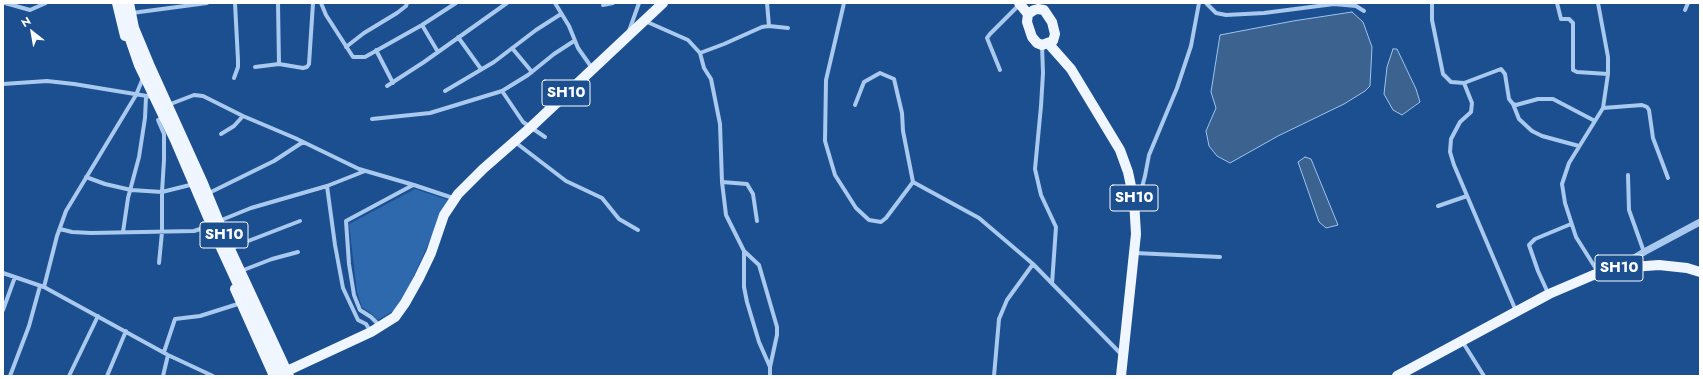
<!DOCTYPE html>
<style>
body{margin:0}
#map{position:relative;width:1703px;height:379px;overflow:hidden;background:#1b4f8f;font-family:Jost,sans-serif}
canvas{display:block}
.frame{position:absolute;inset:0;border:4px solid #fff;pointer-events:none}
.north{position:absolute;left:12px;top:12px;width:40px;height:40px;-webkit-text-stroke:3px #1b4f8f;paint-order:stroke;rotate:329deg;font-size:11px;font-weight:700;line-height:16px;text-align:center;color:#fff}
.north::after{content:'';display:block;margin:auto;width:14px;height:18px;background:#fff;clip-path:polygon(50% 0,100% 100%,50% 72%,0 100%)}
</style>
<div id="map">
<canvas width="1703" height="379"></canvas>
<div class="frame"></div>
<div class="north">N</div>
</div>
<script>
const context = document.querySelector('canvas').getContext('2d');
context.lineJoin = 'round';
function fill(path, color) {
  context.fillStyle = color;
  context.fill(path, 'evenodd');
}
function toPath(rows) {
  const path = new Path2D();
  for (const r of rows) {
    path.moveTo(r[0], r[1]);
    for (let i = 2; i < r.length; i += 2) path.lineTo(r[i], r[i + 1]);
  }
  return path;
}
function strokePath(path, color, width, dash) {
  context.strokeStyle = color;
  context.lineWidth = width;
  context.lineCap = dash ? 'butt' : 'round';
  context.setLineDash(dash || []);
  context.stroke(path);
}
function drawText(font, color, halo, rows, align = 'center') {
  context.font = font + ' Jost,sans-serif';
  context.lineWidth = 3;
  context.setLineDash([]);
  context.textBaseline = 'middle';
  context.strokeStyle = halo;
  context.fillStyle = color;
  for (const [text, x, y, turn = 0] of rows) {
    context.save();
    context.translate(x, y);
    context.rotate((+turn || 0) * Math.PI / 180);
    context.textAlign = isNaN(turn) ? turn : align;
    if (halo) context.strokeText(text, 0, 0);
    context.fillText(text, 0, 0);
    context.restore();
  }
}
fill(toPath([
 [415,189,448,200,400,307,378,320,372,314,362,307,357,292,349,224]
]), '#2e69ad');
const water = toPath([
 [1352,12,1363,22,1372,47,1370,86,1365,91,1344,104,1278,136,1230,163,1217,156,1209,146,1206,131,1216,108,1211,92,1220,35,1293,21,1352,12],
 [1393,49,1397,49,1416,89,1420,102,1402,115,1393,110,1384,94,1387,67,1393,49],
 [1305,157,1311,159,1338,225,1326,228,1319,222,1298,162,1305,157]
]);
fill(water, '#3c6290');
strokePath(water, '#9cc4f0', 1);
strokePath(toPath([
 [5,3,30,10,46,3],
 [278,3,279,64],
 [321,3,326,15,353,57,365,57,422,25,456,3],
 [555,3,569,26,578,48,592,68],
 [767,3,769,26],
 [844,3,826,80,825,141,835,175,856,208,869,220,881,222,886,218,913,182,979,218,1033,264,1122,355],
 [1206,3,1216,13,1226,15,1264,13,1334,4,1356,6,1364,11],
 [1432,3,1432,20,1443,74,1451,82,1464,83,1472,103,1471,112,1460,122,1451,139,1450,152,1454,165,1516,311],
 [1557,3,1561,19,1569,19,1573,23,1573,70,1577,72,1608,74],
 [1598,3,1608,57,1608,74,1603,108,1569,163,1562,184,1565,203,1576,237,1598,272],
 [603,5,613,3],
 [1685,10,1688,3],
 [132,13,207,3],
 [645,21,688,40,700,53],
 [422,25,438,52],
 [629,31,639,3],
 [458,37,481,69],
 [1042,45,1043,73,1041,106,1035,169,1041,195,1056,227,1052,284],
 [346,47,364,33,397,13,406,6,407,3],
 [512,48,532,72],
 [376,50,393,83],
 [255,67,279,64,303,68,307,67,309,64,313,3],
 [1000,70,987,38,990,34,1020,4],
 [234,78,238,67,238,60,235,3],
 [1464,83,1501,69,1505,74,1509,99,1513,104,1516,105,1538,99,1553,99,1595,121],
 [3,84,47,81,74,84,153,97],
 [387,86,424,62,507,3],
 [445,91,494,62,536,30,561,14],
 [502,91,523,122,545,137],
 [1513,104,1519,119,1532,131,1542,136,1579,146],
 [168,105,194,95,203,96,243,116,295,138,359,169,414,185,453,198],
 [855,105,864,82,880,73,894,79,902,113,903,131,913,182],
 [1603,108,1642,105,1647,107,1649,110,1653,138,1668,178],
 [372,119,430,113,502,91,528,75,554,54,574,41],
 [221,134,234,126,243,116],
 [515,142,566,181,602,198,619,219,638,230],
 [1628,175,1629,210,1644,252],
 [86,177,105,184,131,190,162,192,194,184],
 [722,182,747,184,753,194,757,221],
 [327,186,365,171],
 [207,194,274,161,303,142],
 [1136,198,1141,191,1145,176,1149,155,1177,88,1191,46,1199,3],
 [1438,206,1467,196],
 [219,221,251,208,327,186,335,245,343,288,358,320,366,324,371,332],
 [60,229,72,232,91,233,194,231,212,225],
 [123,232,128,198,139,157,145,118,146,97],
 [231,249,243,243,300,221],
 [744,251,744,287,747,302,759,342,770,367],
 [1135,253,1220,257],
 [159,263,162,232,162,192,164,160,164,134,158,120,164,117],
 [241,271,272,259,298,252],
 [3,273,44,287,168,355,213,376],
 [44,287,57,236,66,211,136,95,143,78],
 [1548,293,1538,271,1529,245,1535,239,1571,224],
 [3,310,15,277],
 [380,326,371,317,360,310,354,295,349,264,346,221,413,185],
 [1462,341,1484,376],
 [164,352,175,319,200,316,241,303],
 [10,376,29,326,40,286],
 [69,376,98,316],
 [107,376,126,331],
 [163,376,168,355],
 [770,376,770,367,777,335,777,327,759,265,744,251,726,215,722,182,720,124,711,79,704,68,700,53,724,44,762,27,769,26,788,28],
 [994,376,999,319,1007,300,1033,264]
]), '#a9c9ee', 4);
strokePath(toPath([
 [1620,267,1644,252,1700,222]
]), '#a9c9ee', 7);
strokePath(toPath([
 [117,3,125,36],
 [129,3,134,28,149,64,202,181,230,249,289,376],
 [1019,3,1028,14],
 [1038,9,1044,10,1052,22,1055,34,1053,41,1042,45,1037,43,1032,37,1027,22,1028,14,1034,10,1038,9],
 [1048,43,1071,69,1120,150,1128,172,1134,200,1136,234,1121,376],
 [235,289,274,376],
 [287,371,371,332,395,317,405,303,419,278,431,253,444,215,458,194,483,169,531,127,663,3],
 [1397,376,1549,294,1598,273,1619,268,1659,265,1687,268,1700,272]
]), '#f0f6ff', 10);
strokePath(toPath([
 [123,3,129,36,139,65,175,140,222,250,280,376]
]), '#f0f6ff', 10);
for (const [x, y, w] of [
 [566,93,48],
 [1134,198,48],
 [224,235,48],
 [1619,268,48]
]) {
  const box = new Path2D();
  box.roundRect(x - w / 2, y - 13, w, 26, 3);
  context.fillStyle = '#1b4f8f';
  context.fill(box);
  strokePath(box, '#fff', 1);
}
drawText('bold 15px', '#fff', null, [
 ["SH10",566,93],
 ["SH10",1134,198],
 ["SH10",224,235],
 ["SH10",1619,268]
]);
</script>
